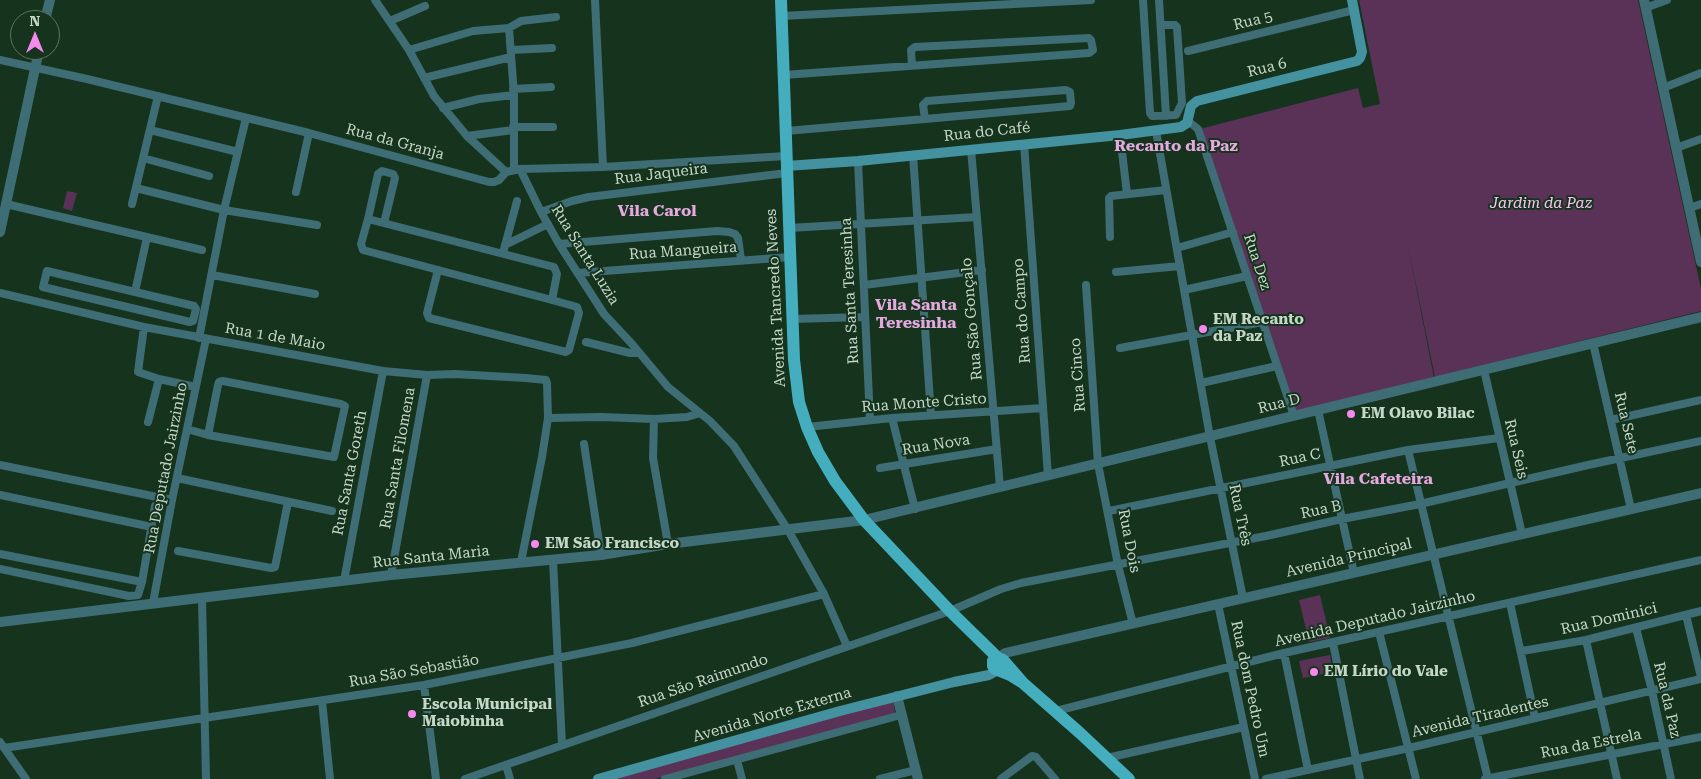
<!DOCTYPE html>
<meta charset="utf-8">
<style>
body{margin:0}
#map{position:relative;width:1701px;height:779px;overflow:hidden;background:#16341d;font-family:"Roboto Serif",serif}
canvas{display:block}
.north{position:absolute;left:10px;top:10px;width:50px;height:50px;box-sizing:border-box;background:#16341d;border:1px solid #5c7561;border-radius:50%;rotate:0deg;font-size:14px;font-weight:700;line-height:20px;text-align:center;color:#c5d7c8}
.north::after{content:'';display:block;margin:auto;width:18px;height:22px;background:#f689ee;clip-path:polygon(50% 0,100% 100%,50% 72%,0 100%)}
</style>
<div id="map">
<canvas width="1701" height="779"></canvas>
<div class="north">N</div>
</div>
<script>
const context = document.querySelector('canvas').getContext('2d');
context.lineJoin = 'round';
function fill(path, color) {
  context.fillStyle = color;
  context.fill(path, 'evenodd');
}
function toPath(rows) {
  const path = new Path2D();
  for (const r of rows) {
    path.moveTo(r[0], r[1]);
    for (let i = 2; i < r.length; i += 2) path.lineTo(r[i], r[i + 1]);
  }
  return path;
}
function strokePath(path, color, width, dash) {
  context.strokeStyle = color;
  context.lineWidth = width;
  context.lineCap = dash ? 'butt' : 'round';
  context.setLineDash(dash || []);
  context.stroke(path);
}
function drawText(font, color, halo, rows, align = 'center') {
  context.font = font + ' "Roboto Serif",serif';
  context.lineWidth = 4;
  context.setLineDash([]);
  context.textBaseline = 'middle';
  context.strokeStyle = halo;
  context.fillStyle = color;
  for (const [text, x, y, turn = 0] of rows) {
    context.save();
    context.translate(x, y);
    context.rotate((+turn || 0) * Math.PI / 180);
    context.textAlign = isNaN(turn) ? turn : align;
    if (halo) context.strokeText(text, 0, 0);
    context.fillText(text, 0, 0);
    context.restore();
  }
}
fill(toPath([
 [1359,0,1638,0,1701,289,1701,311,1435,377,1407,241,1434,378,1295,413,1200,129,1358,88,1363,108,1380,104],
 [67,191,77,193,72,211,63,208],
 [1320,595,1330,638,1309,642,1299,600],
 [1330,655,1333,672,1303,678,1299,661],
 [893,700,895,713,655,779,614,779]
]), '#5a3257');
strokePath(toPath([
 [375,0,409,50,434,96,467,136,506,172],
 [595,0,603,167],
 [1143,0,1150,113,1152,116,1176,115,1182,103,1177,27,1175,25,1161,25],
 [1159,0,1166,116],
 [1645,8,1667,0],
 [782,16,1091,0],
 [390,21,425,6],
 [509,28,514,95,514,170],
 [509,28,521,21,556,17],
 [409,50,473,31,509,28],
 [511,50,552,48],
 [1188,51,1354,10],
 [0,60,87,79,309,133,489,182,494,182,499,180,506,172,520,169,603,167,786,156],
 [784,75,1089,53,1093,50,1091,40,1089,38,915,47,911,50,912,65],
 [424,78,511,57],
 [1663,88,1701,73],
 [513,89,551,87],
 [443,108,479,99,514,95],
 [1188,121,1198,129,1294,416],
 [513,127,553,127],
 [150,130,238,152],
 [786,131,925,119,1070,106,1071,103,1070,92,1066,90,927,101,923,105,925,119],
 [1156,131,1210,437,1243,598],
 [1120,135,1127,194],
 [467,136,513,130],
 [1024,144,1048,476],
 [1676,148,1701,139],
 [971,149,1000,487],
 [913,155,931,415],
 [143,158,209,176],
 [858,161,870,420],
 [520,169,541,212,559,244,604,314,632,344,668,387,710,421,734,446,788,530,824,594,847,646],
 [136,188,224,210,317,225],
 [296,192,309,133],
 [6,204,202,250],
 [132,204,158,96],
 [1689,208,1701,204],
 [541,212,572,201,589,197,787,173],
 [368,219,378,174,382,171,393,174,395,178,384,223],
 [789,228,977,217],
 [1110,237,1109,198,1111,196,1166,190],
 [559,244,717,231,729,232,735,234,738,238,741,260],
 [505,245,548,224],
 [1177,248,1233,232],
 [503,253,517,201],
 [438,270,427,313,429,318,566,352,569,350,579,313,577,307,552,300,438,270,363,250,361,244,368,219,554,267,557,274,552,300],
 [47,271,194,306,196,309,193,321,190,322,43,287,47,271],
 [1116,272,1180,266],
 [578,273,790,257],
 [212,275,315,294],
 [864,285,982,270],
 [1086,285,1098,464,1118,565,1133,624],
 [1184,290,1247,276],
 [135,292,147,237],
 [0,293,144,327,383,371,427,375,455,374,526,378,546,380,547,383,548,418,542,457,521,562],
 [792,319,865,317],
 [144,327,138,372,159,379,196,387],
 [199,338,224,210,246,118],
 [586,342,630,353,639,353],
 [1593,343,1631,509],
 [1120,348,1263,322],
 [1484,370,1522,534],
 [223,381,341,404,345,406,334,457,208,435,218,385,219,382,223,381],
 [1201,383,1277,366],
 [1318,410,1354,573],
 [548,418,601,417,654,419,687,417,700,413],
 [892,418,915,509],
 [654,419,653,458,668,544],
 [1611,420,1701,400],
 [148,422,159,379],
 [807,427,892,418,1043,408],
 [187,429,208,435],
 [584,444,601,555],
 [1408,450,1488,779],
 [0,465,172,500],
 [880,468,997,449],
 [177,478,332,511],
 [0,495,152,527],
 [1109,511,1408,450,1499,438],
 [178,551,271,568,275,567,288,502],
 [0,554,142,582],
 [553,560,562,745],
 [0,569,129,596,138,595,142,582,155,506],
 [391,575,427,375],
 [344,581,383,371],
 [202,598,206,779],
 [153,603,172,500,206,339],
 [1510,603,1535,718],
 [1218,604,1255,779],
 [1686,615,1701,677],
 [1636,628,1652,691,1671,779],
 [1379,632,1416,779],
 [1586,640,1617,779],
 [1333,643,1360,779],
 [1522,651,1586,640,1701,611],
 [1284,653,1308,770],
 [424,685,436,779],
 [322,701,330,779],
 [1056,711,1284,653,1701,560],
 [0,742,26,779],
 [4,748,424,685,632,643,824,594],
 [1107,758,1244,727],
 [737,760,742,779],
 [506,765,510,779],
 [465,779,950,611,1001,589,1021,583,1266,536,1342,519,1420,504,1588,465,1701,441],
 [665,779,901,715],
 [880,779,916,770],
 [1001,779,1032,756,1036,757,1055,779],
 [1266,779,1409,748,1701,679],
 [1485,779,1701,737]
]), '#3f6d76', 8);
strokePath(toPath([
 [1644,0,1701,262],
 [45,20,50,0],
 [0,232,39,50],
 [0,622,391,575,601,555,668,544,864,520,1701,317],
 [999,658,1005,653,1701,493],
 [897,696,918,779]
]), '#3f6d76', 10);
strokePath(toPath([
 [786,166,858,161,1120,135,1181,127,1187,123,1191,106,1197,101,1357,61,1360,58,1362,52,1352,0],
 [598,779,840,711,954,682,989,675,998,670]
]), '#44929f', 10);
strokePath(toPath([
 [781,0,794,360,799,402,807,427,818,452,835,481,864,520,950,611,998,658,1003,660,1023,683],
 [998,658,993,661,993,666,995,669,1010,675,1023,683,1080,733,1129,779]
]), '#44aebf', 12);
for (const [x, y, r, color] of [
 [1203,329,5,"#f689ee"],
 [1351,414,5,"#f689ee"],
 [535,544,5,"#f689ee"],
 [1314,672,5,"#f689ee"],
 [412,714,5,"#f689ee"]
]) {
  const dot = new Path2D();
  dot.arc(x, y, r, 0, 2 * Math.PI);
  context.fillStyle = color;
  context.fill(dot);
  strokePath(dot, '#16341d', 2);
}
drawText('15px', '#c5d7c8', '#16341d', [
 ["Rua 5",1253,21,-14],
 ["Rua 6",1267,68,-14],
 ["Rua do Café",987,132,-6],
 ["Rua da Granja",395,142,15],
 ["Rua Jaqueira",661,174,-7],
 ["Rua Mangueira",683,251,-4],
 ["Rua Santa Luzia",585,255,58],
 ["Rua Dez",1257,262,72],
 ["Rua Santa Teresinha",850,291,-93],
 ["Avenida Tancredo Neves",776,298,-93],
 ["Rua do Campo",1022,311,-94],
 ["Rua São Gonçalo",972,319,-95],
 ["Rua 1 de Maio",275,337,10],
 ["Rua Cinco",1078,375,-94],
 ["Rua Monte Cristo",924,403,-4],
 ["Rua D",1279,404,-14],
 ["Rua Sete",1626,423,77],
 ["Rua Nova",936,445,-9],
 ["Rua Seis",1516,449,77],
 ["Rua Santa Filomena",398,458,-80],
 ["Rua C",1300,458,-12],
 ["Rua Deputado Jairzinho",166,468,-79],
 ["Rua Santa Goreth",350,473,-79],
 ["Rua B",1321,510,-12],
 ["Rua Três",1240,515,78],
 ["Rua Dois",1129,541,79],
 ["Rua Santa Maria",431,557,-6],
 ["Avenida Principal",1349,558,-13],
 ["Avenida Deputado Jairzinho",1375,619,-13],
 ["Rua Dominici",1609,619,-13],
 ["Rua São Sebastião",414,671,-10],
 ["Rua São Raimundo",703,681,-19],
 ["Rua dom Pedro Um",1250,689,78],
 ["Rua da Paz",1667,700,77],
 ["Avenida Norte Externa",772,715,-16],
 ["Avenida Tiradentes",1480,717,-13],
 ["Rua da Estrela",1591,744,-11]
]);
drawText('italic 15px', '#fbc5f5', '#16341d', [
 ["Jardim da Paz",1541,204]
]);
drawText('bold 15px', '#c5d7c8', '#16341d', [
 ["EM Recanto",1213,320],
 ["da Paz",1213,337],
 ["EM Olavo Bilac",1361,414],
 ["EM São Francisco",545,544],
 ["EM Lírio do Vale",1324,672],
 ["Escola Municipal",422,705],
 ["Maiobinha",422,722]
], 'left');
drawText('bold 16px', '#e5a9df', '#16341d', [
 ["Recanto da Paz",1176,146],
 ["Vila Carol",657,211],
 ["Vila Santa",916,305],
 ["Teresinha",916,323],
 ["Vila Cafeteira",1378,479]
]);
</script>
